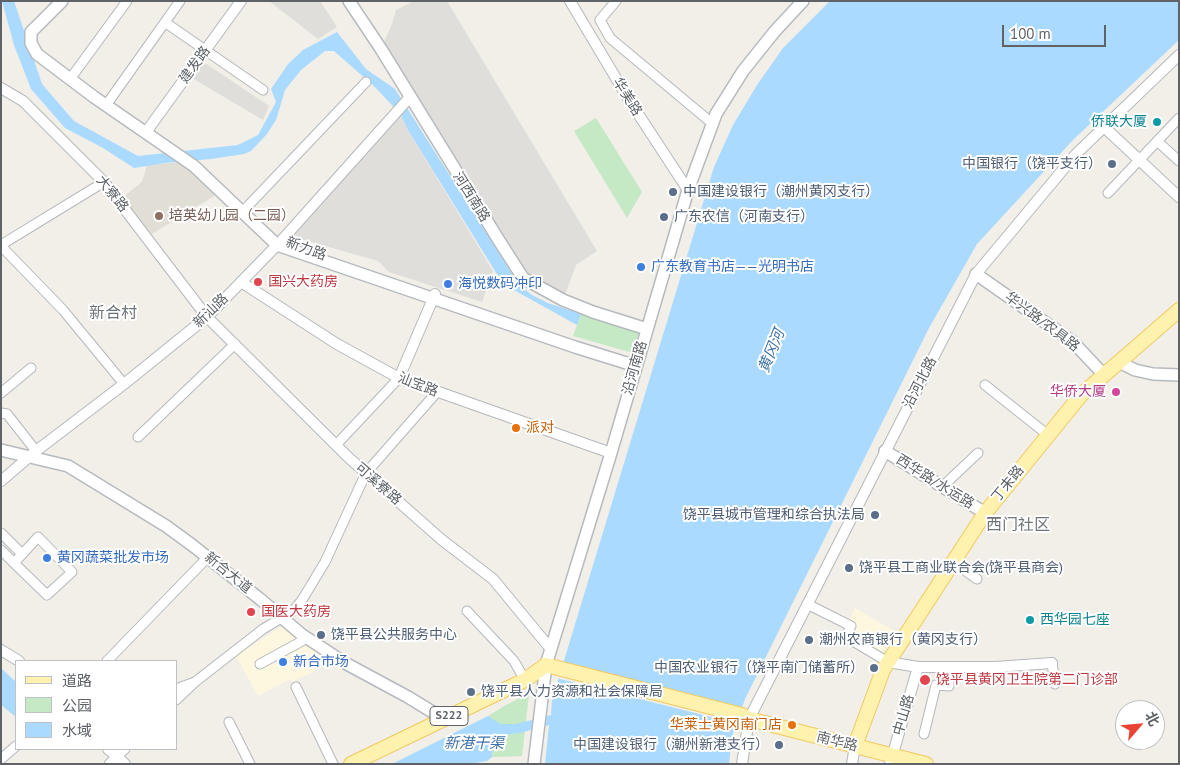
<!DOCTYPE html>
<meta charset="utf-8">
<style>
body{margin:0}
#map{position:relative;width:1180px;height:765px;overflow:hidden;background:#f1efe8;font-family:"PT Sans","Noto Sans SC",sans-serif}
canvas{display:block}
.frame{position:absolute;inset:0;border:2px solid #5f6368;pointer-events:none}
.legend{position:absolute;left:15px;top:660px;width:162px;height:90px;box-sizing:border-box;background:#fff;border:1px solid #bfc1c3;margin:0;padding:6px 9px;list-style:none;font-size:15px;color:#5f6368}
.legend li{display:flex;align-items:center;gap:10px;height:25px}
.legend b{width:25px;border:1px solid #bfc1c3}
.north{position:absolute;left:1115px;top:700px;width:50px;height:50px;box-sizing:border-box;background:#fff;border:1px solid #bfc1c3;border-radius:50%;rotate:63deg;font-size:14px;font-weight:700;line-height:20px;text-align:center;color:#5f6368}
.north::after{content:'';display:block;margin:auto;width:18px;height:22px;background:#ea4335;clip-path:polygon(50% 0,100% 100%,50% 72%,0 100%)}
.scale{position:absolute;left:1002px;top:25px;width:104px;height:22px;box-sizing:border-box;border:2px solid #5f6368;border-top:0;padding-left:6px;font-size:15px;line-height:18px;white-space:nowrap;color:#5f6368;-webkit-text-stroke:4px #fff;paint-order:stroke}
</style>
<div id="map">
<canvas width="1180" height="765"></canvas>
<div class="frame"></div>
<ul class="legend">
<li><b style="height:6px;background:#fff2af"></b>道路</li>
<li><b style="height:14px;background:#c5e8c5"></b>公园</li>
<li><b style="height:14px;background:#aadaff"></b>水域</li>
</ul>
<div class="north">北</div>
<div class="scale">100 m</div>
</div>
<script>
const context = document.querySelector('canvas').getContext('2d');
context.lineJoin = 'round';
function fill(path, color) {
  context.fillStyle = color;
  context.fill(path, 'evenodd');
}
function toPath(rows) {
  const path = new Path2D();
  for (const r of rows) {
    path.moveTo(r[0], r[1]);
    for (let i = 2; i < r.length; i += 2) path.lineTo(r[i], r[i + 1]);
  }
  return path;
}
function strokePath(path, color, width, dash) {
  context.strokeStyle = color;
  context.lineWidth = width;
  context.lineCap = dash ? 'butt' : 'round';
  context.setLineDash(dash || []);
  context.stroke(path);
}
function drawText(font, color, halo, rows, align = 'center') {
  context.font = font + ' "PT Sans","Noto Sans SC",sans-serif';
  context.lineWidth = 4;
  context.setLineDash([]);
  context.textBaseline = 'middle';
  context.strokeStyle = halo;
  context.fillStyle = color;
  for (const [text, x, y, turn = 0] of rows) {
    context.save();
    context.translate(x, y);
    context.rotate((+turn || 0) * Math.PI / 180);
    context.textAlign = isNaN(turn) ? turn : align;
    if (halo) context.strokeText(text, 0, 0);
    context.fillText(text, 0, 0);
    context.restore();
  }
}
fill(toPath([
 [855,608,896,632,881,656,848,635,848,628,837,622,842,614,850,619],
 [282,626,286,627,328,658,324,666,292,682,290,679,258,696,236,656]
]), '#fef7e0');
fill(toPath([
 [269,1,320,1,337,27,318,39],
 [414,1,447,1,597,251,576,265,563,300,523,278,381,49,392,24,396,10],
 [202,61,269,106,263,120,192,78],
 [401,115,408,130,493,271,482,302,389,272,378,261,297,238,293,235,297,227]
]), '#e0deda');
fill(toPath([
 [183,162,221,192,150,235,123,197,142,182,147,165]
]), '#e1ded6');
fill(toPath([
 [596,118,642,192,627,218,574,131],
 [581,314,639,331,633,353,573,336],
 [529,695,522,756,492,757,494,736,501,734,488,716,506,705,524,696]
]), '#c5e8c5');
fill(toPath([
 [2,1,14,1,42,84,74,121,138,156,238,145,258,135,276,102,271,89,288,64,303,50,337,32,366,69,395,89,519,285,532,295,548,303,581,314,577,325,503,284,408,130,401,115,375,87,334,51,325,51,301,70,285,90,276,120,267,134,251,151,244,154,211,159,165,163,134,168,103,148,65,128,31,89,14,45],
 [830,1,1179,1,1179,40,1073,140,977,244,929,328,745,699,732,736,729,764,545,764,549,725,520,733,494,736,492,757,487,761,470,764,392,764,488,716,500,724,516,724,551,715,552,700,714,167,733,125,757,85,783,48],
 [1,668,16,682,16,717,1,705]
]), '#aadaff');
fill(toPath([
 [560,664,742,715,739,724,556,678]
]), '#f1efe8');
const minor = toPath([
 [616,1,600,20,610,38,713,124],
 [166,23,263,90],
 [73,75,127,1],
 [109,101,180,1],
 [1157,141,1179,161],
 [1108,193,1179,118],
 [246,208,366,82],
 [1,245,104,182],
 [1,246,63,310,124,384],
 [985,385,1048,435],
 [1,393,31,368],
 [1,413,7,414,36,451],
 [138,437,235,344],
 [336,445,399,378],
 [942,487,978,453],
 [1,533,22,554],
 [38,537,72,572,47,595,14,563,38,537],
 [1,550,14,563],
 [953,562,977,579],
 [807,604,851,626,846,637,888,662],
 [467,611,514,661,525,680],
 [107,661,208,557],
 [1052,663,1055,684],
 [260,664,302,641,305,637],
 [195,682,263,629,293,611,302,600,325,562,366,473,437,392],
 [296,687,333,764],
 [176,689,195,682,176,700],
 [229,722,250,764],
 [924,734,936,685,949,686,948,667],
 [1,759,16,746],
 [109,764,125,749]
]);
const tertiary = toPath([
 [570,1,629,100,688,190],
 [1,88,23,101,104,182,207,317,349,458,442,540,493,579,550,648],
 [1104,127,1179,197],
 [149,128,241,1],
 [241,282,337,344,399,378,611,453],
 [399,378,435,294],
 [1,481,36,451,124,384,207,317,281,241,410,97],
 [1,650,19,661],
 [888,662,918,667,995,667,1052,663],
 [108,749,125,764],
 [742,764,749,719,976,274,1076,154,1179,55],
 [852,764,855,746],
 [890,764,918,667]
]);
const secondary = toPath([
 [62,1,31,32,31,43,37,54,94,97,194,166,277,245,575,347,636,366],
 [349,1,381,49,498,239,523,278,563,300,593,312,647,329],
 [976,274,1073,342,1104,375],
 [1121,360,1125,365,1135,370,1153,374,1179,375],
 [1,450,68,466,166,526,192,545,260,599,301,634,345,663,408,697,444,719],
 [885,451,985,513],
 [534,764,546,665,611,453,688,190,716,114,743,71,775,31,803,1]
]);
const primary = toPath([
 [546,665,742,715,749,719,926,764],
 [855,746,883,670,985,513,1081,395,1179,310],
 [351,764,525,680,546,665]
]);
strokePath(minor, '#b5b8bc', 11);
strokePath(tertiary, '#b5b8bc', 12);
strokePath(secondary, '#b6babf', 14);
strokePath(primary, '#f2c960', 16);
strokePath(minor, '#fff', 9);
strokePath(tertiary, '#fff', 10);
strokePath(secondary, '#fff', 11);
strokePath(primary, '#fff2af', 14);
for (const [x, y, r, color] of [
 [1157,122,5,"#0f9aa8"],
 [1112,164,5,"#5c6f8a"],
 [673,192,5,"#5c6f8a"],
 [159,216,5,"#8d6e63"],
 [664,217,5,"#5c6f8a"],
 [641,267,5,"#3f7fe0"],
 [258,282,5,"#e0444e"],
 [448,284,5,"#3f7fe0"],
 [1116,392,5,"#d1479c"],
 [516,428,5,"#e8710a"],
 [875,515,5,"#5c6f8a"],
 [47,558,5,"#3f7fe0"],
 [849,568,5,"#5c6f8a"],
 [251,612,5,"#e0444e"],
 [1030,620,5,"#0f9aa8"],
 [321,635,5,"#5c6f8a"],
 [809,640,5,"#5c6f8a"],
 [283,662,5,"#3f7fe0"],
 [874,668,5,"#5c6f8a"],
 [925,680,6,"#e0444e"],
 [471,692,5,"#5c6f8a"],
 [792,725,5,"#e8710a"],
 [779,745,5,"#5c6f8a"]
]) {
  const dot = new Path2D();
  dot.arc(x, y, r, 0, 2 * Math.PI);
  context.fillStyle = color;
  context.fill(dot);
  strokePath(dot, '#fff', 2);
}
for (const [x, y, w] of [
 [449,716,38]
]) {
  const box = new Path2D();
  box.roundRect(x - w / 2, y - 9.5, w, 19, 4);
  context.fillStyle = '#fff';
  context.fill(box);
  strokePath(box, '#5f6368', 1);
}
drawText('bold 12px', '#5f6368', null, [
 ["S222",449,716]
]);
drawText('14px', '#5f6368', '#fff', [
 ["建发路",195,65,-54],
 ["华美路",627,97,58],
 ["大寮路",112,194,51],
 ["河西南路",471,197,58],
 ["新力路",306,249,20],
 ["新汕路",211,311,-44],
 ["华兴路/农具路",1042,322,37],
 ["沿河南路",635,368,-74],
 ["沿河北路",920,383,-63],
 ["汕宝路",418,385,21],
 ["西华路/水运路",935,482,32],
 ["可溪寮路",378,484,41],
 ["丁未路",1008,484,-51],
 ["新合大道",228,573,39],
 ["中山路",904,715,-74],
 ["南华路",837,742,14]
]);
drawText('14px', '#0d838f', '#fff', [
 ["侨联大厦",1147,122],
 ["西华园七座",1040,620,"left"]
], 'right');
drawText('14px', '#4e5e75', '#fff', [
 ["中国银行（饶平支行）",1102,164,"right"],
 ["中国建设银行（潮州黄冈支行）",683,192],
 ["广东农信（河南支行）",674,217],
 ["饶平县城市管理和综合执法局",865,515,"right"],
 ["饶平县工商业联合会(饶平县商会)",859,568],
 ["饶平县公共服务中心",331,635],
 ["潮州农商银行（黄冈支行）",819,640],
 ["中国农业银行（饶平南门储蓄所）",864,668,"right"],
 ["饶平县人力资源和社会保障局",481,692],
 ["中国建设银行（潮州新港支行）",769,745,"right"]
], 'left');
drawText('14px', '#785e54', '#fff', [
 ["培英幼儿园（二园）",169,216]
], 'left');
drawText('14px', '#366cbe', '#fff', [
 ["广东教育书店——光明书店",651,267],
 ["海悦数码冲印",458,284],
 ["黄冈蔬菜批发市场",57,558],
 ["新合市场",293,662]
], 'left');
drawText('14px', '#be3a42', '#fff', [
 ["国兴大药房",268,282],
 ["国医大药房",261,612],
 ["饶平县黄冈卫生院第二门诊部",936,680]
], 'left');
drawText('14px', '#b23c85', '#fff', [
 ["华侨大厦",1106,392]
], 'right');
drawText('14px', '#c56008', '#fff', [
 ["派对",526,428],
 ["华莱士黄冈南门店",782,725,"right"]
], 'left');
drawText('italic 15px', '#4174aa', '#fff', [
 ["黄冈河",772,351,-68],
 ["新港干渠",474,744]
]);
drawText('16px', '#70757a', '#fff', [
 ["新合村",113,313],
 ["西门社区",1018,525]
]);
</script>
